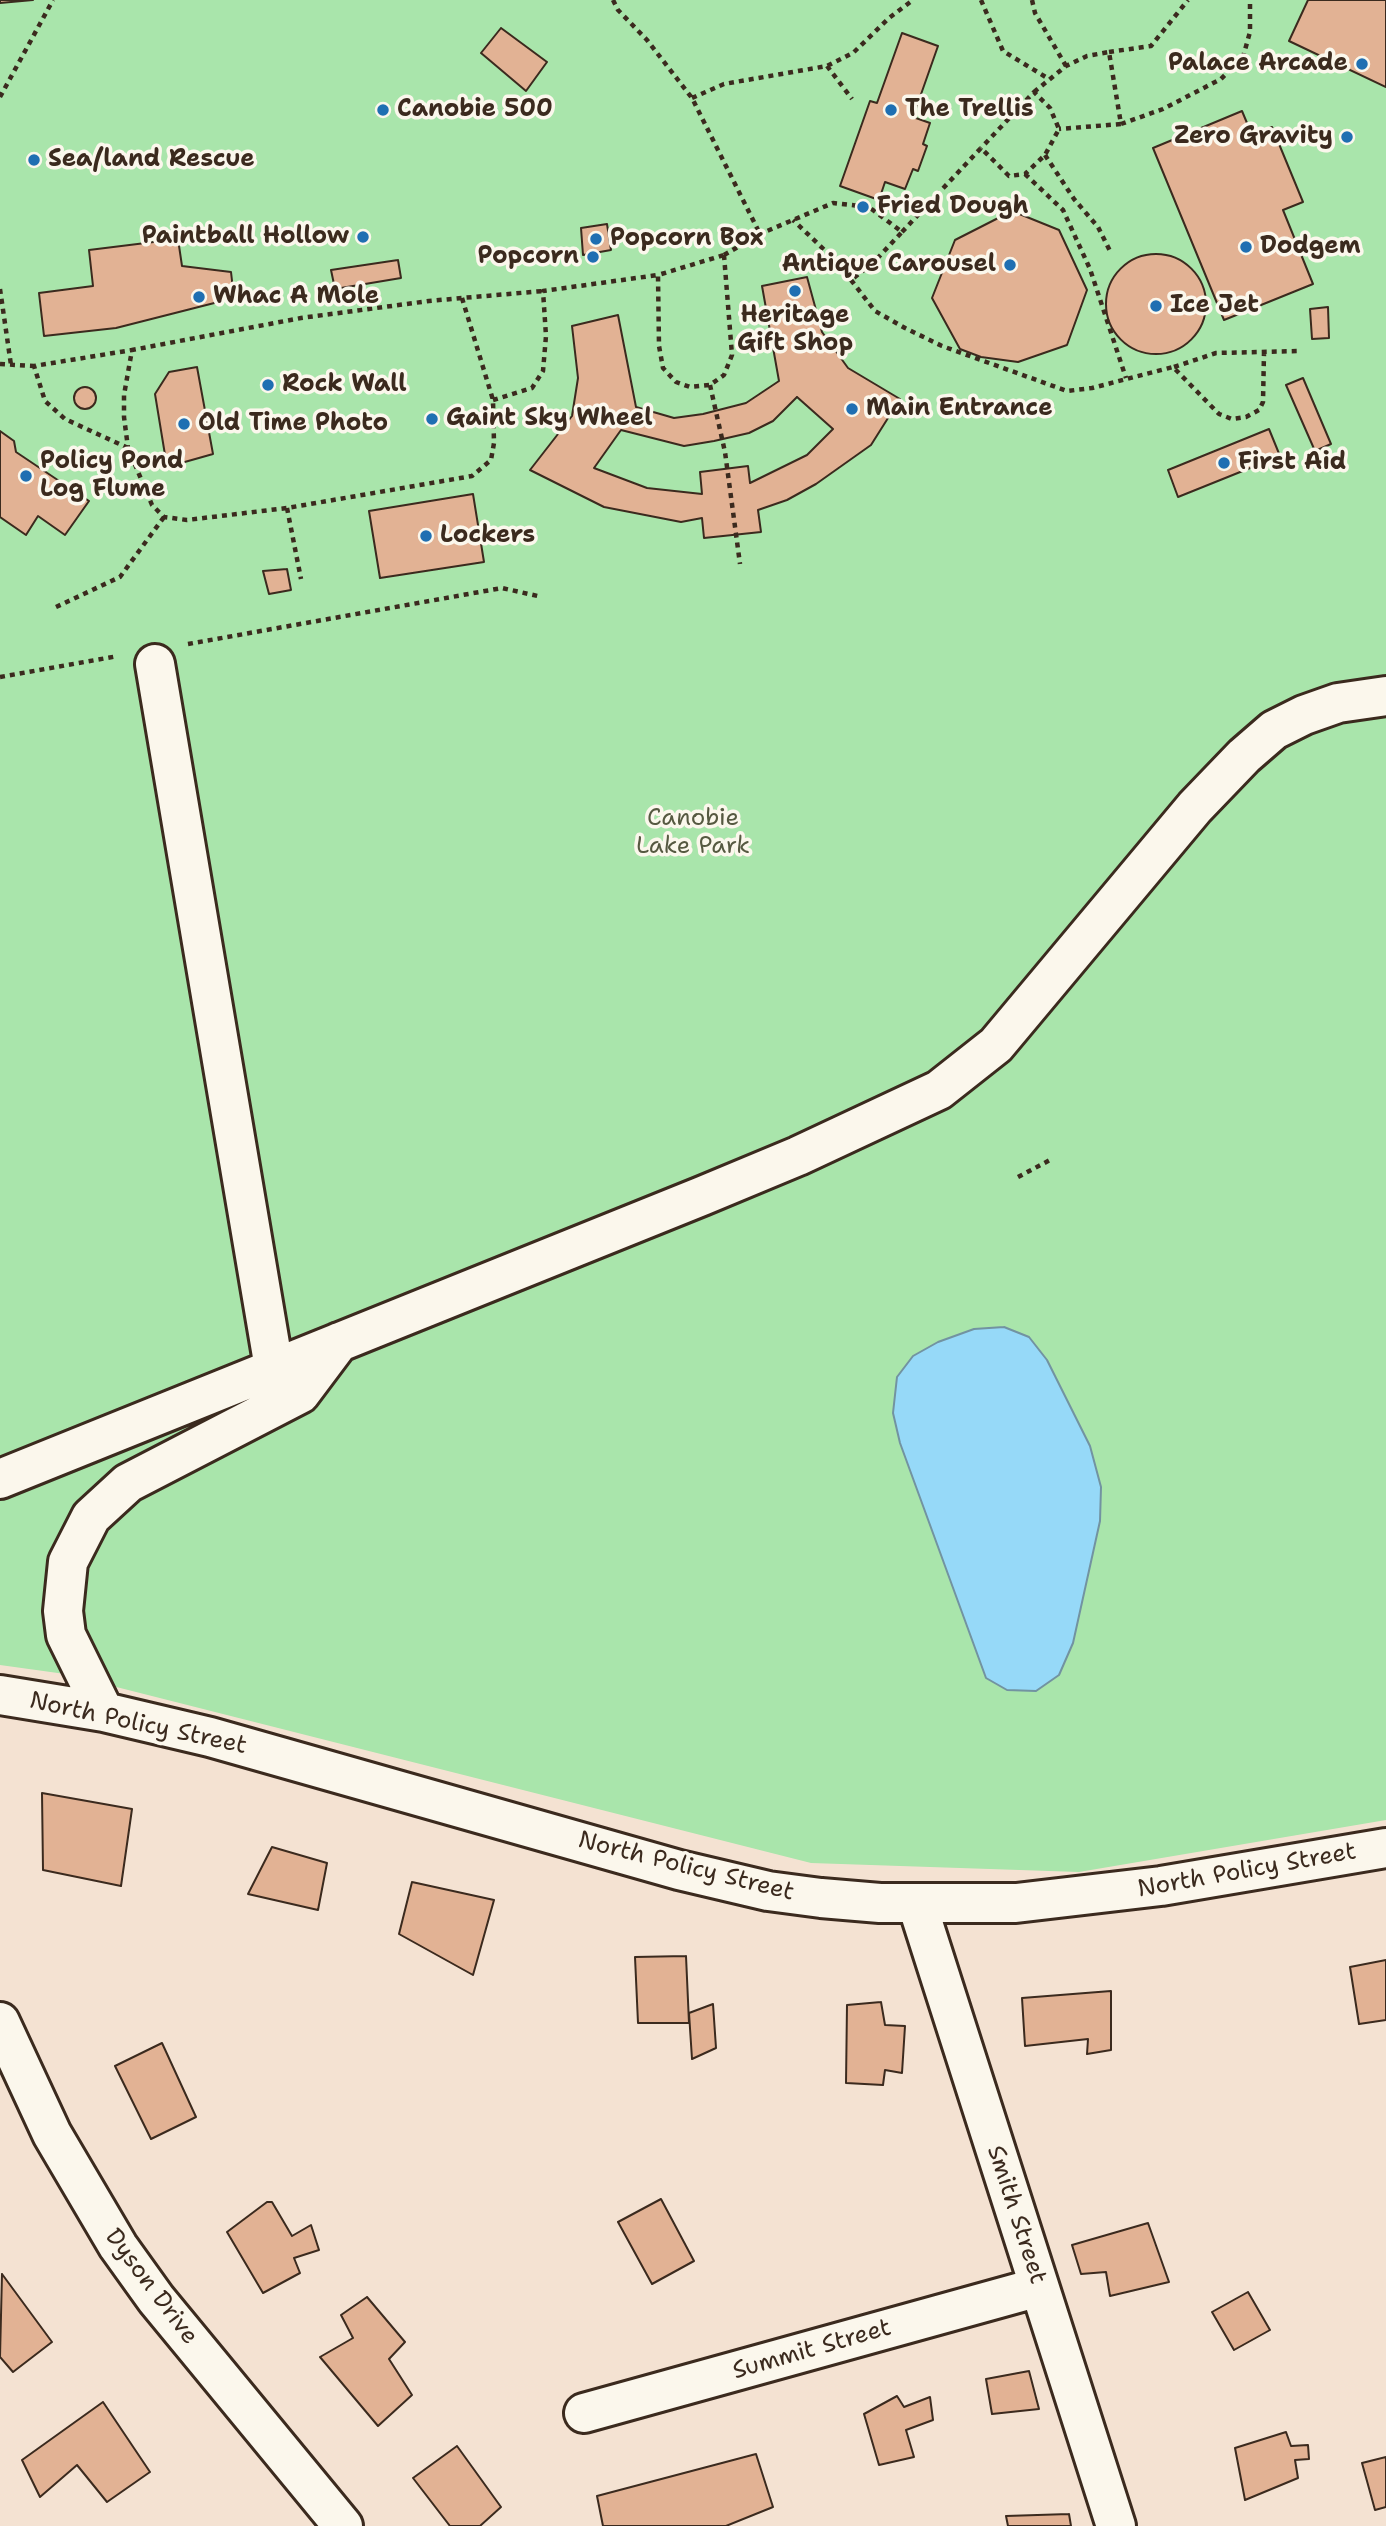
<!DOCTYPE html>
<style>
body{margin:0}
canvas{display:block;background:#f4e2d2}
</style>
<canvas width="1386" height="2526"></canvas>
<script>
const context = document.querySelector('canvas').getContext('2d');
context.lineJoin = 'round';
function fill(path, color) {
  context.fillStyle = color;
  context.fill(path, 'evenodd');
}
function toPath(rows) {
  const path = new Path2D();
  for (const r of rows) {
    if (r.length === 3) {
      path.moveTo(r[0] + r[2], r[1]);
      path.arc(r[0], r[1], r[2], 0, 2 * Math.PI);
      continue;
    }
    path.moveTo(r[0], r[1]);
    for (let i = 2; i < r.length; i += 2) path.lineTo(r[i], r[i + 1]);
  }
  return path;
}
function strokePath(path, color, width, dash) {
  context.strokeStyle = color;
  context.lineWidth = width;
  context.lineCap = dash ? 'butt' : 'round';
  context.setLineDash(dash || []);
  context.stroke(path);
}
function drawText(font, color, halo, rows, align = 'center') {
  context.font = font + ' "Shantell Sans",sans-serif';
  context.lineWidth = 7;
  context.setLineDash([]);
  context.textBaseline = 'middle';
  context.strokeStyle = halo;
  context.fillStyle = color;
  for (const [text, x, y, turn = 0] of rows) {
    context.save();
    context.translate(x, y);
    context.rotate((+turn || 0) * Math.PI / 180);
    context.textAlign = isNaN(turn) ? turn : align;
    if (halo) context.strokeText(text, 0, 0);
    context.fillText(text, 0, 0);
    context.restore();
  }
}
fill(toPath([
 [0,0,1386,0,1386,1820,1079,1872,811,1863,65,1674,0,1665]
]), '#a9e5ab');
const water = toPath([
 [1004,1327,1029,1337,1047,1360,1090,1446,1101,1487,1100,1521,1073,1643,1059,1675,1036,1691,1007,1690,986,1678,900,1443,893,1413,897,1377,913,1356,938,1342,974,1329,1004,1327]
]);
fill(water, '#96d9f8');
strokePath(water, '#7293a1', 2);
const building = toPath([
 [0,0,33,0,0,3,0,0],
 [1308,0,1386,0,1386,87,1289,41,1308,0],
 [501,28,547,62,526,91,481,53,501,28],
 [902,33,938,46,913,117,930,123,923,144,927,146,918,171,913,169,905,189,885,182,879,200,840,186,870,101,877,103,902,33],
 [1242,111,1252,135,1272,127,1303,202,1283,210,1313,284,1224,320,1153,148,1242,111],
 [1012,211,1059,230,1087,290,1067,345,1018,362,981,357,960,349,932,298,955,240,1012,211],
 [607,224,611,250,583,255,581,228,607,224],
 [178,239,182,266,231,272,234,298,116,328,44,336,39,293,93,286,89,250,178,239],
 [1156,304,50],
 [398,260,401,278,335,289,331,270,398,260],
 [807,277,822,332,848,368,900,399,871,445,816,484,787,500,758,510,761,532,704,538,702,518,681,522,604,507,530,470,572,416,578,378,572,326,618,315,636,407,674,418,703,414,746,403,779,381,762,286,807,277],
 [797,397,833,429,807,455,750,483,748,466,700,472,702,494,647,488,594,468,621,430,684,446,714,441,749,433,773,421,797,397],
 [1328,307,1329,338,1312,339,1310,309,1328,307],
 [197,367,213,454,167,467,155,394,169,372,197,367],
 [1303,378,1331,444,1315,451,1286,385,1303,378],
 [85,398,11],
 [1269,429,1280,456,1178,497,1168,470,1269,429],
 [0,431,14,441,16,452,89,501,65,535,38,516,26,535,0,517,0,431],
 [473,494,484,562,380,578,369,511,473,494],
 [287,569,291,590,269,594,263,571,287,569],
 [42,1793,132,1809,121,1886,43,1870,42,1793],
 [272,1847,327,1863,318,1910,248,1894,272,1847],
 [412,1882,494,1900,473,1975,399,1934,412,1882],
 [686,1956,689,2023,638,2023,635,1957,686,1956],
 [1386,1960,1386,2020,1359,2024,1350,1967,1386,1960],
 [1111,1991,1111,2050,1087,2054,1088,2039,1025,2046,1022,1998,1111,1991],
 [881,2002,885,2025,905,2026,902,2073,885,2070,883,2085,846,2083,847,2005,881,2002],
 [713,2004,716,2048,692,2059,689,2013,713,2004],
 [162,2043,196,2117,151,2139,115,2066,162,2043],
 [661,2199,694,2261,652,2284,618,2222,661,2199],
 [267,2202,272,2202,292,2236,311,2225,319,2250,294,2258,300,2273,263,2293,227,2232,267,2202],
 [1148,2223,1169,2282,1110,2296,1106,2272,1081,2274,1072,2245,1148,2223],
 [2,2274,52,2342,13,2372,0,2357,2,2274],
 [1248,2292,1270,2330,1234,2350,1212,2312,1248,2292],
 [367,2297,405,2342,389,2359,412,2395,378,2426,320,2357,353,2338,341,2315,367,2297],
 [1029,2371,1039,2409,992,2414,986,2379,1029,2371],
 [897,2396,904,2407,930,2397,933,2420,906,2430,914,2457,879,2465,864,2414,897,2396],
 [103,2402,150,2472,107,2502,77,2465,40,2497,22,2460,103,2402],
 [1286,2432,1291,2446,1308,2445,1309,2459,1295,2460,1298,2478,1245,2500,1235,2448,1286,2432],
 [457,2446,501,2507,480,2526,450,2526,413,2478,457,2446],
 [756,2454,773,2507,726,2526,603,2526,597,2496,756,2454],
 [1386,2457,1386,2507,1375,2510,1362,2463,1386,2457],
 [1069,2514,1071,2526,1008,2526,1006,2516,1069,2514]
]);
fill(building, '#e2b294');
strokePath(building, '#3b2a1e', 2);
const minor = toPath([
 [155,664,274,1368],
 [0,1479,702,1196,798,1156,939,1090,996,1045,1195,807,1244,756,1274,730,1304,715,1338,703,1386,696],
 [0,1695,104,1712,210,1737,679,1870,768,1891,821,1898,880,1903,1016,1903,1161,1886,1386,1848],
 [104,1712,66,1635,63,1611,68,1562,91,1517,128,1483,300,1394,339,1342],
 [917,1904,1116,2526],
 [0,2022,52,2134,118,2246,156,2299,343,2526],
 [584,2413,1039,2287]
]);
strokePath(minor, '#3b2a1e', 44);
strokePath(toPath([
 [613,0,618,10,647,40,692,98,760,234],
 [981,0,1003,51,1049,79],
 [1032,0,1035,13,1066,66],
 [1109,52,1151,46,1188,0],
 [827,66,852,99],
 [1034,92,1066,66,1087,56,1109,52,1121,124,1059,129],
 [0,97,53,0],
 [692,98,724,84,827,66,853,53,889,18,913,0],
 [1121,124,1163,109,1221,79,1243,57,1250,32,1250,0],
 [1045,155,1074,199,1098,227,1110,251],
 [1025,174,1063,210,1090,269,1126,378],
 [902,232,981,148,1009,176,1025,174,1045,155,1059,129,1050,108,1034,92,981,148],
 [724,255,732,355,724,375,710,385,690,387,676,382,663,368,659,346,658,275,724,255],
 [724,255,760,234,833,203,869,207,902,232,873,263,851,280,834,259,793,220],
 [851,280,875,311,905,328,942,346,1067,391,1092,388,1173,367,1219,414,1232,419,1246,417,1259,410,1263,402,1264,353],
 [0,289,11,365],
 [462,298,493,400,494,443,491,460,472,476,287,508,187,520,164,517,152,505,128,448,124,417,124,395,132,350,301,318,429,301,462,298,543,291],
 [0,364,34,366],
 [1174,367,1216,353,1301,351],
 [710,385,725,452,740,564],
 [493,400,532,388,543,371,546,336,543,291,658,275],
 [128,448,65,419,45,401,34,366,132,350],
 [287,508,301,579],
 [56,607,120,577,164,517],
 [188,644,502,588,542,597],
 [0,677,118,656],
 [1018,1177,1050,1160]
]), '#3b2a1e', 4.5, [5, 5]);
strokePath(minor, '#fbf7ec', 38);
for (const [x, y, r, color] of [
 [1362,64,7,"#1f6fb2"],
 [383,110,7,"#1f6fb2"],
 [891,110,7,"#1f6fb2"],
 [1347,137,7,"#1f6fb2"],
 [34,160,7,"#1f6fb2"],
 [863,207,7,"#1f6fb2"],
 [363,237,7,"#1f6fb2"],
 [596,239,7,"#1f6fb2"],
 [1246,247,7,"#1f6fb2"],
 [593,257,7,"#1f6fb2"],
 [1010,265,7,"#1f6fb2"],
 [795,291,7,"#1f6fb2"],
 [199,297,7,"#1f6fb2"],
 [1156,306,7,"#1f6fb2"],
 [268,385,7,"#1f6fb2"],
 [852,409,7,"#1f6fb2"],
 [432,419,7,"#1f6fb2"],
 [184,424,7,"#1f6fb2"],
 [1224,463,7,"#1f6fb2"],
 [26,476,7,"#1f6fb2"],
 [426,536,7,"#1f6fb2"]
]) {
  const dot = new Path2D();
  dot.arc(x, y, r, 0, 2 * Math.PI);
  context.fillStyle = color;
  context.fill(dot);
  strokePath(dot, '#fbf7ec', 2.5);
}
drawText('bold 24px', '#3b2a1e', '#fbf7ec', [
 ["Palace Arcade",1348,64,"right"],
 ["Canobie 500",397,110],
 ["The Trellis",905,110],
 ["Zero Gravity",1333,137,"right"],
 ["Sea/land Rescue",48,160],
 ["Fried Dough",877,207],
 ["Paintball Hollow",349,237,"right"],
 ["Popcorn Box",610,239],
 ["Dodgem",1260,247],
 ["Popcorn",579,257,"right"],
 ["Antique Carousel",996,265,"right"],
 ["Whac A Mole",213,297],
 ["Ice Jet",1170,306],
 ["Heritage",795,316,"center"],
 ["Gift Shop",795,344,"center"],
 ["Rock Wall",282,385],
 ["Main Entrance",866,409],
 ["Gaint Sky Wheel",446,419],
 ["Old Time Photo",198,424],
 ["Policy Pond",40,462],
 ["Log Flume",40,490],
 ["First Aid",1238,463],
 ["Lockers",440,536]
], 'left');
drawText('24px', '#565941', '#fbf7ec', [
 ["Canobie",693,819],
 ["Lake Park",693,847]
]);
drawText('24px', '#3b2a1e', '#fbf7ec', [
 ["North Policy Street",138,1724,12],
 ["North Policy Street",686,1867,14],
 ["North Policy Street",1247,1871,-10],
 ["Smith Street",1016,2215,72],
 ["Dyson Drive",151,2287,53],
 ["Summit Street",812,2350,-16]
]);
</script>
